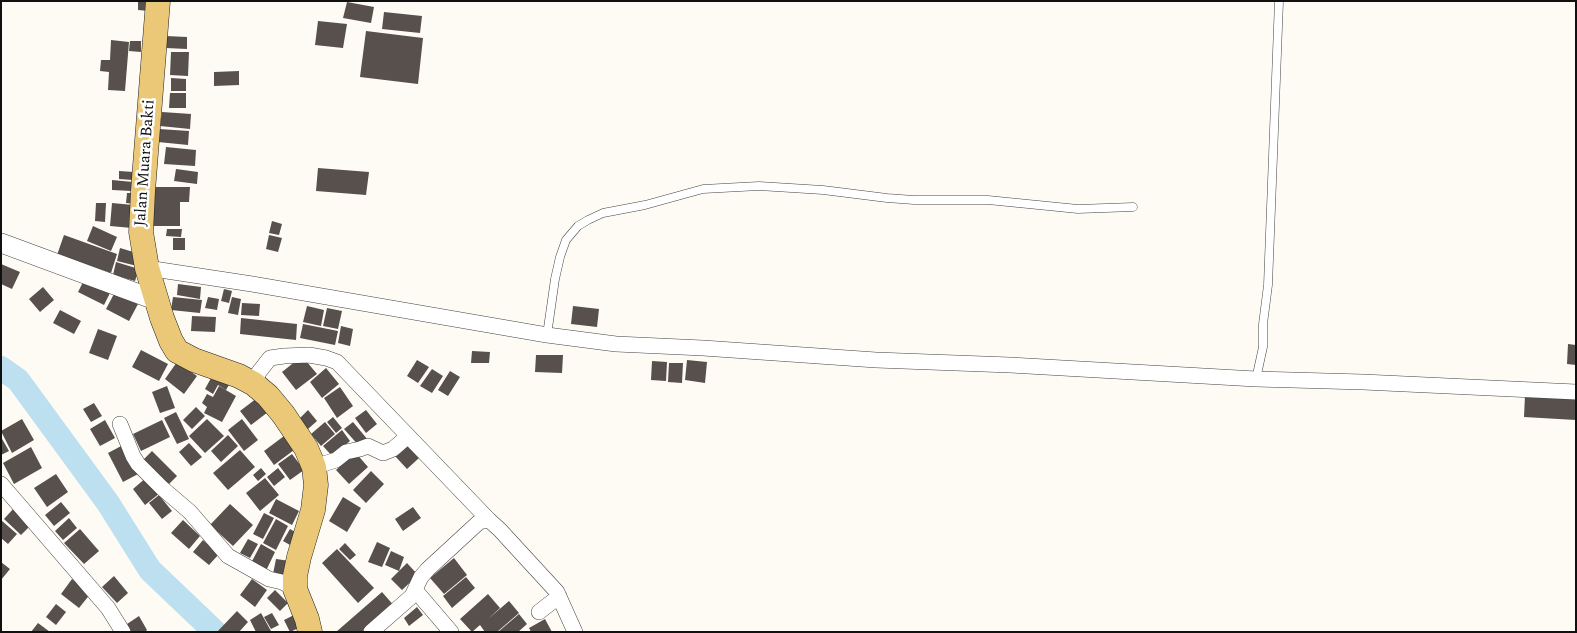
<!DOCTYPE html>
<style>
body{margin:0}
#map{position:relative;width:1577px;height:633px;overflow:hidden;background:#fefbf4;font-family:Spectral,serif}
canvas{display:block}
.frame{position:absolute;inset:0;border:2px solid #101010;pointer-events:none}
</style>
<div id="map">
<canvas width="1577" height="633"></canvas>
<div class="frame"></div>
</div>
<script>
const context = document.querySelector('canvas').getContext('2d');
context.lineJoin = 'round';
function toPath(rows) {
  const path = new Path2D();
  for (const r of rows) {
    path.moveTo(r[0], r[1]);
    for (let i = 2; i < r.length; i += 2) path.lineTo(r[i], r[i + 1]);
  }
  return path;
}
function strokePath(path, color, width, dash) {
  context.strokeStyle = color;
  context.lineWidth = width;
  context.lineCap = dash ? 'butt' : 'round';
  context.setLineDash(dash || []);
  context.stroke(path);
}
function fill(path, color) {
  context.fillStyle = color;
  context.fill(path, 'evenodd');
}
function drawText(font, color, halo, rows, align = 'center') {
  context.font = font + ' Spectral,serif';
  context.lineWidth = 5;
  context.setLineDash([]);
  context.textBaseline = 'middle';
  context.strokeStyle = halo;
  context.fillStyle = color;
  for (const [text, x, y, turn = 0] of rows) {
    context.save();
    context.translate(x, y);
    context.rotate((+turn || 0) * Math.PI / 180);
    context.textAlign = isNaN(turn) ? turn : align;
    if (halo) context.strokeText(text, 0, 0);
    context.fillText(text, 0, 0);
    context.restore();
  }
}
strokePath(toPath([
 [1,368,18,380,108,503,150,570,215,632]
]), '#bde0f0', 24);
fill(toPath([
 [138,1,150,1,149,11,138,10],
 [347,2,374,7,371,23,343,18],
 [384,12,422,16,420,33,382,29],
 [318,21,347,24,343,48,315,45],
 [366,31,423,38,418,84,360,77],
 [166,36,187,37,187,49,166,48],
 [111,40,129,42,125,91,108,90,109,72,100,71,101,60,110,60],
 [130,41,141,41,141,52,129,51],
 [171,52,189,52,188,76,170,75],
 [239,71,239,85,214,86,214,72],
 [171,78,186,79,186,91,171,91],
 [170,93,186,93,186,108,169,108],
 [162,112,191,114,190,129,160,126],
 [159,129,189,131,188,145,158,142],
 [166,147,196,150,195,166,164,164],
 [318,168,369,172,366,195,316,191],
 [176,169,198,172,197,184,174,181],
 [119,171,134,172,133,180,119,179],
 [112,180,133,182,132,191,112,190],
 [152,187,190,187,189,202,180,202,180,226,151,226],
 [127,193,137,193,136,204,126,203],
 [96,203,106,203,105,222,95,221],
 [112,203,133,205,132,228,110,226],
 [272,221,282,224,279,235,269,233],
 [93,226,117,237,111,251,87,241],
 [167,229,182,229,181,237,166,236],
 [64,235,117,254,111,273,57,255],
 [269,235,282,238,278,252,266,249],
 [173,238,185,238,185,250,173,250],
 [120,248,140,254,137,266,117,261],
 [116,262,139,269,135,281,113,275],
 [1,264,20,272,12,289,1,284],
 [84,280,110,293,104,305,78,292],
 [178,284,201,287,200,299,177,295],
 [43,287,54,300,40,312,29,299],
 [224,289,232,291,229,303,221,301],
 [115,292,138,304,129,321,106,309],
 [173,297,202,300,200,313,171,310],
 [208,297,219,299,217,310,205,308],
 [232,297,241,299,238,315,228,313],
 [242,303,260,304,259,316,241,315],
 [307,306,324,310,321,326,303,322],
 [573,306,599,309,597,327,571,324],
 [327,308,342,311,338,329,323,326],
 [60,310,81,321,74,334,53,323],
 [192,316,216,317,215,332,191,331],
 [241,318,297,324,296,340,240,334],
 [303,324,338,331,335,345,300,338],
 [341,326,353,329,350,346,338,343],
 [98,329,117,336,108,360,89,353],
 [1568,344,1576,345,1576,365,1567,364],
 [141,350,168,364,159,381,132,367],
 [472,351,490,352,489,363,471,363],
 [536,355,563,355,562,373,535,372],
 [302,356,317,374,296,390,282,372],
 [417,360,429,367,418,383,407,376],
 [687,360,707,362,705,383,685,380],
 [652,361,667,362,666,381,651,380],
 [177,362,197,376,184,394,165,379],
 [669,363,683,363,682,383,668,382],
 [326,368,339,384,322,398,310,382],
 [216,369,233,378,226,390,218,385,213,394,205,389],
 [432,369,443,376,432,393,420,386],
 [450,371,460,377,448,396,438,390],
 [167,386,175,408,160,413,152,392],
 [219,386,236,396,222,422,204,413,207,407,202,403,207,394,213,397],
 [340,387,353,406,337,418,324,398],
 [261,395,272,409,251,425,240,411],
 [1525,395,1576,397,1576,420,1524,417],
 [94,403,102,416,91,422,83,409],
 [196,407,205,416,192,429,183,420],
 [308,410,317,421,308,429,299,419],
 [366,410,377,424,366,433,355,418],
 [176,412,189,439,177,444,164,418],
 [333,417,342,428,336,433,327,422],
 [22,419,34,440,12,453,1,431],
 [207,419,224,436,205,453,189,436],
 [242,419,258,440,244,451,228,430],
 [105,420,115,438,100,446,90,429],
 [162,420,170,437,141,451,133,434],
 [325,422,335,434,321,446,311,434],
 [353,422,368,440,360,447,344,429],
 [342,430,350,441,332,456,323,446],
 [288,433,298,447,274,465,264,451],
 [228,435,238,446,221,462,211,451],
 [1,437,9,451,1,455],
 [189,443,202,457,191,466,179,452],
 [125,444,140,473,123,482,108,453],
 [407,446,419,458,407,469,395,456],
 [31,447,42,468,14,484,3,463],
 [240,450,255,467,228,490,213,473],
 [152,451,177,476,167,486,142,461],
 [355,452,368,467,349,484,336,470],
 [292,454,304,470,290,480,278,464],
 [261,468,266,474,258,481,253,475],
 [278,468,285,477,274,486,267,477],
 [371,471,384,484,366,503,353,490],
 [56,474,68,492,47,507,34,488],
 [147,477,160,493,145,505,133,489],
 [265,478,279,495,260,511,246,493],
 [159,495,172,511,162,519,149,503],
 [343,497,361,508,347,532,329,521],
 [276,499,299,511,292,525,269,513],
 [61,502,70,513,54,526,45,515],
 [230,504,253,525,233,546,210,525],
 [413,507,421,518,403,531,395,519],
 [14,508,32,524,21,535,4,519],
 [264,513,274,518,263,539,253,534],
 [69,518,77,528,63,540,55,531],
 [276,519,288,526,276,550,263,543],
 [1,520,17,534,8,544,1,538],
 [183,520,200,536,189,549,171,533],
 [80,529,99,551,84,564,64,543],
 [290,529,297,533,290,545,283,541],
 [248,539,258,544,250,558,240,553],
 [203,540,219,554,209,565,193,552],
 [377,542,390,548,382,567,368,562],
 [345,543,356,555,350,560,339,549],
 [261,544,275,552,264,575,249,567],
 [337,549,374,588,358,603,322,563],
 [391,551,404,557,399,571,385,565],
 [454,558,467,575,444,594,430,578],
 [276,559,290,561,288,577,273,574],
 [1,562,10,569,1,580],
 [407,563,418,575,402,590,391,579],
 [114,576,128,593,117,603,102,587],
 [466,577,475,588,452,608,443,596],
 [72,579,91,593,79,608,61,594],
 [252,579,267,590,255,607,240,595],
 [275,590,288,603,280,611,267,598],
 [382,592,396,608,369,632,336,632],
 [488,594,500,608,488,619,509,601,519,613,497,632,485,632,480,625,472,632,460,619],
 [56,604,66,612,56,625,46,617],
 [417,607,423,615,409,626,404,618],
 [237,611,248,622,239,632,217,632],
 [261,613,271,631,269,632,256,632,250,620],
 [272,613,279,625,271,629,264,617],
 [296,614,303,626,290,632,284,620],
 [519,614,527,624,518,632,498,632],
 [139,616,147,630,145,632,131,632,127,624],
 [545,619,552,632,531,632,529,628],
 [38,623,50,632,31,632]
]), '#57504d');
const service = toPath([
 [547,335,555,279,560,257,566,240,578,226,588,220,603,213,645,205,703,189,759,186,823,190,887,198,914,200,988,200,1078,209,1133,207],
 [1256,379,1263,347,1263,324,1268,285,1279,1]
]);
const minor = toPath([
 [147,268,252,284,547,335,616,344,703,348,876,360,1010,365,1256,379,1363,382,1576,392],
 [254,384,259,372,270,358,284,356,309,355,326,358,337,362,489,520,500,530,557,592,575,632],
 [120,424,133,456,138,464,162,488,190,512,228,556,269,579,282,582,295,589],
 [314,467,336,460,346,452,360,449,368,446,383,453,393,449,408,436],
 [1,484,108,608,123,632],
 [415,590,451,632],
 [539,612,557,598,559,596],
 [371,632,412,596,421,577,428,569,479,522,489,520]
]);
const tertiary = toPath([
 [1,243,158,301]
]);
const primary = toPath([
 [158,1,143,191,141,232,147,268,162,318,171,341,177,351,194,360,239,376,254,384,268,396,283,414,306,448,314,467,316,485,313,510,299,557,295,576,295,589,307,619,310,632]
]);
strokePath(service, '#434343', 9);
strokePath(minor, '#434343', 16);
strokePath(tertiary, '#434343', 20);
strokePath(primary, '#212121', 25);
strokePath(service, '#fff', 8);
strokePath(minor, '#fff', 15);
strokePath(tertiary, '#fff', 19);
strokePath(primary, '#eac878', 24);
drawText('16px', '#101010', '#fff', [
 ["Jalan Muara Bakti",146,163,-86]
]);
</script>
